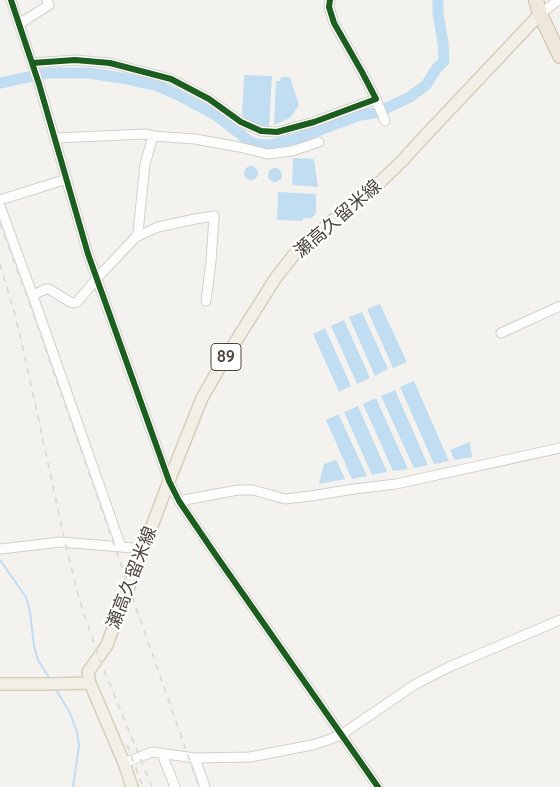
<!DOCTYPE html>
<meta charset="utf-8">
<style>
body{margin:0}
canvas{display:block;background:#f4f2ee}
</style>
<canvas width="560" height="787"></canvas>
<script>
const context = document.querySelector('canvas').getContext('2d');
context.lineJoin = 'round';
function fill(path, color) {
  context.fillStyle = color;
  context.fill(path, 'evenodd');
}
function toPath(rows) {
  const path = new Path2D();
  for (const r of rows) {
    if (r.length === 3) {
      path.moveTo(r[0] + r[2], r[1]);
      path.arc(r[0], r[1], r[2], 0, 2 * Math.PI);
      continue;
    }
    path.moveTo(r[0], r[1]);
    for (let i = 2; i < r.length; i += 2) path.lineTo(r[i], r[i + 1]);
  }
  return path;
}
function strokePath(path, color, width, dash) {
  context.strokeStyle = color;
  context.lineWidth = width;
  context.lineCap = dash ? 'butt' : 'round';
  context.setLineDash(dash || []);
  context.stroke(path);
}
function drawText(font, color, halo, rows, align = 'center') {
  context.font = font + ' Quicksand,"Noto Sans JP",sans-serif';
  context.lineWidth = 4.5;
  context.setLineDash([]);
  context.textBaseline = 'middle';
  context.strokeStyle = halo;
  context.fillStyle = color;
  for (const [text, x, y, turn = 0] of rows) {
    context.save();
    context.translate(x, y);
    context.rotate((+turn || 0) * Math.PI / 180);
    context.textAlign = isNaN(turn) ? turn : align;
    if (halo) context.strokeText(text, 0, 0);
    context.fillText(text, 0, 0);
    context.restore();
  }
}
fill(toPath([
 [244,75,272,76,269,127,257,125,242,116],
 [281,77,290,77,299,105,290,118,274,125,276,81,280,81],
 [293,158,314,159,318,187,292,185],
 [251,173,7],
 [275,175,7],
 [278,192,316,194,316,214,311,218,303,218,303,221,277,220],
 [380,304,407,362,393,368,367,309],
 [362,312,388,369,375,376,349,317],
 [344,320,370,378,357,384,331,326],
 [325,328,351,386,339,392,313,334],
 [414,381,449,461,434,464,400,387],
 [395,390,428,465,414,468,381,396],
 [376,398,408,469,393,471,363,404],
 [358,406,387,472,372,475,344,412],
 [339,414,339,415,367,476,352,479,326,420],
 [470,442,472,457,455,460,450,450],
 [336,460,345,479,319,484,324,464]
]), '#c0ddf1');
strokePath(toPath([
 [0,560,26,597,30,612,34,646,38,660,50,679],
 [55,688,70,713,77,732,79,746,73,787]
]), '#c0ddf1', 2);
strokePath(toPath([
 [0,83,47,73,89,73,127,79,158,86,178,95,217,116,249,141,256,144,268,145,276,144,298,138,360,115,376,113,410,97,426,85,437,68,444,61,443,43,438,13,438,0]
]), '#c0ddf1', 11);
const minor = toPath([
 [11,0,39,84,88,254,169,481,179,501,215,554,378,787],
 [540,14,559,0],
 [19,24,49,5,47,0],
 [32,63,75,60,110,63,171,79,209,99,241,122,261,131,277,132,314,122,376,99,362,72,334,23,329,7,330,0],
 [376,99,385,121],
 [55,138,146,134,153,136,195,139,239,147,268,154,292,151,319,142],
 [0,200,67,179],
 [0,206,34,299,121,547,144,549],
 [136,237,158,227,195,219,214,216,211,262,206,301],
 [33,295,46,289,49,289,70,302,74,303,77,302,98,277,135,238,138,232,145,164,153,136],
 [501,333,560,306],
 [179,501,238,490,253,490,285,499,311,496,354,489,396,484,560,448],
 [0,549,61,542,121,547],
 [162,754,175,787],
 [195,758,205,787],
 [124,763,152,752,195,758,250,757,312,745,325,741,341,735,414,685,449,667,560,620]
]);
const major = toPath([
 [0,684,47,684,90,683],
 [132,787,124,763,90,683,88,672,107,645,111,634,169,481,202,398,224,360,275,279,296,252,328,224,375,187,403,160,422,139,540,14]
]);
const highway = toPath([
 [536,0,540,14,560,56]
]);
strokePath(minor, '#d2d0cb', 11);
strokePath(major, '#d6cebb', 14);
strokePath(highway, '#ccbfa9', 16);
strokePath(minor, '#fdfdfc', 9);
strokePath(major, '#f2efe6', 11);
strokePath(highway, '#ede8db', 14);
strokePath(toPath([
 [0,223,32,310,199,787],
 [0,264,16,318,36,407,65,542,80,602,99,658,152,787],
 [127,745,143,787]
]), '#dbdbda', 2, [6, 6]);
strokePath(toPath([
 [11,0,39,84,88,254,169,481,179,501,215,554,378,787],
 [32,63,75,60,110,63,171,79,209,99,241,122,261,131,277,132,314,122,376,99,362,72,334,23,329,7,330,0]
]), '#1b5e20', 6);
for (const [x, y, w] of [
 [226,357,30]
]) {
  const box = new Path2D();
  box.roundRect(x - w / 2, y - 13.5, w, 27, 4);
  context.fillStyle = '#fff';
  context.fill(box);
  strokePath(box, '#4b4439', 1);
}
drawText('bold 16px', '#4b4439', null, [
 ["89",226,357]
]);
drawText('18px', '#4b4439', '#fff', [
 ["瀬高久留米線",338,219,-41],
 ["瀬高久留米線",132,578,-69]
]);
</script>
